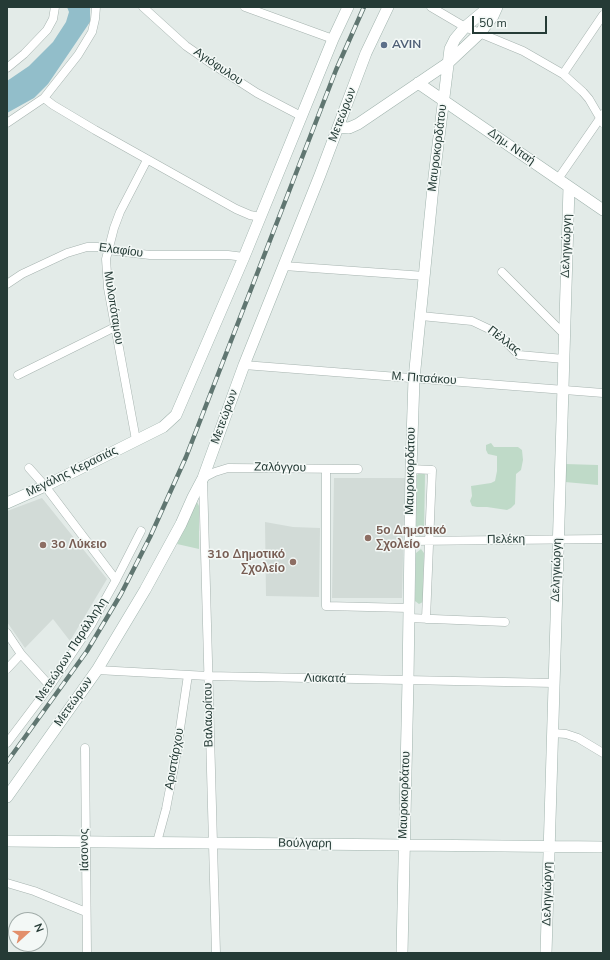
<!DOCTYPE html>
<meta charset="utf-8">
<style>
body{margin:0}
#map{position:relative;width:610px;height:960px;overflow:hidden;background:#e3ebe8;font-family:"Nunito Sans",sans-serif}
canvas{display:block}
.frame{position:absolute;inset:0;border:8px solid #253b36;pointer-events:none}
.north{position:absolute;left:8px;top:912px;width:40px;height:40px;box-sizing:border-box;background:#f3f8f6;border:1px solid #a1aca9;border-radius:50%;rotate:69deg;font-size:11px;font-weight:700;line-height:16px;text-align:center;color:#253b36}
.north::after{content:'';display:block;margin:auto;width:14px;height:18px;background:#e28f6b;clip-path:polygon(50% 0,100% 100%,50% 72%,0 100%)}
.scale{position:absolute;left:472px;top:16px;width:75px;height:18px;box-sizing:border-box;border:2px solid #253b36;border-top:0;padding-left:5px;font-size:12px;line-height:14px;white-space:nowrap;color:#253b36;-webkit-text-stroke:3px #f3f8f6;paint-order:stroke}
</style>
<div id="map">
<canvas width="610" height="960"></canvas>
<div class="frame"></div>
<div class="north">N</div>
<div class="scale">50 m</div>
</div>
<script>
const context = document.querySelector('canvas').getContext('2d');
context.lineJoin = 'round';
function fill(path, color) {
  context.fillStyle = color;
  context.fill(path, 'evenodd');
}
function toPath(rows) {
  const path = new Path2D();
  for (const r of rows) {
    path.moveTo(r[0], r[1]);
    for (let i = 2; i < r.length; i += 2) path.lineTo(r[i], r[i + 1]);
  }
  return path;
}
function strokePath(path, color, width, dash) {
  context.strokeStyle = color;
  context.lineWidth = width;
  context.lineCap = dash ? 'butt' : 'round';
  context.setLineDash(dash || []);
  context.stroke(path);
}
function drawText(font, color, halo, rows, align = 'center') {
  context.font = font + ' "Nunito Sans",sans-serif';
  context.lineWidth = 3;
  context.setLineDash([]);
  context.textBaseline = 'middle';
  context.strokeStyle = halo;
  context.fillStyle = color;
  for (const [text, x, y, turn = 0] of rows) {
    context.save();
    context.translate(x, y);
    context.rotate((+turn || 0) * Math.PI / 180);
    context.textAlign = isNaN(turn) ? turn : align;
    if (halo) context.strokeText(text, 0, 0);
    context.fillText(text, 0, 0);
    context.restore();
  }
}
fill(toPath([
 [334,478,405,478,402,598,332,598],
 [42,498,107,579,70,641,53,619,25,648,7,622,7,511],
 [265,522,293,527,320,528,319,597,266,596]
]), '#d2dbd7');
fill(toPath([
 [491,443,494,447,518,447,522,450,523,460,521,470,516,474,515,504,511,508,507,510,487,507,477,507,472,506,470,501,472,496,471,486,491,483,495,481,497,471,497,456,488,454,486,450,486,445],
 [565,464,598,465,598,485,565,482],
 [419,473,424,473,425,475,424,533,420,536,416,533,417,475],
 [197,502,199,506,199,549,177,544],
 [421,549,424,553,423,602,419,604,415,601,416,553]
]), '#bfdac8');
fill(toPath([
 [67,7,90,7,90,22,48,84,34,98,7,113,7,81,29,66,53,42,66,22,69,12]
]), '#92beca');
const street = toPath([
 [143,7,186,46,212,64,257,93,301,116],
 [245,7,333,39],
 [431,7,465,27,523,51,563,74,583,92,589,99,603,123],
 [7,68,24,54,47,30,53,19,55,7],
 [563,74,603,15],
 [44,98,53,105,95,130,236,209,250,215,260,217],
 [7,123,44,98,78,55,92,32,95,19,96,7],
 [558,179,603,114],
 [284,266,425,276],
 [502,272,565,335],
 [7,284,22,274,67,253,87,247,98,247,108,250,150,255,228,255,244,257],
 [421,316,472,321,491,330,501,337,519,355,564,359],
 [244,365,603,393],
 [18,375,115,327],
 [136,440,108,288,106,259,114,228,120,212,147,160],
 [29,468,45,486,116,580],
 [326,469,326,606,409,608],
 [411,469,432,470,426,619],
 [410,541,603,539],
 [409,618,505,622],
 [7,633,21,654,50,686],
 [7,669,21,654],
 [97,670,208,676,554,683],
 [552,733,566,734,578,738,603,753],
 [7,743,50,686,91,625,116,580,141,531],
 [85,748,87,953],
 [157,842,166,809,175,762,188,675],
 [7,883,34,891,86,912],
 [216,953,203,478,215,472,228,468,358,469]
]);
const secondary = toPath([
 [418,83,603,210],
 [338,127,349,128,358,124,448,63,480,33,493,16,497,7],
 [7,503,45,486,163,427,176,415,244,257,333,39,348,7],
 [7,797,97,670,145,590,181,524,193,497,203,478,244,365,320,175,366,53,388,7],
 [7,841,603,847],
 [402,953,408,680,411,469,414,379,434,177,450,49,455,39,465,27,489,7],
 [546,953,569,187]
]);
strokePath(street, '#a6b3af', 9);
strokePath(secondary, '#a0b3ad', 12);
strokePath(street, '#fff', 8);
strokePath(secondary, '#fff', 11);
const rail = toPath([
 [7,762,87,651,121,594,150,537,186,457,336,70,364,7]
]);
strokePath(rail, '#607671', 4.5);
strokePath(rail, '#f3f8f6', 3, [9]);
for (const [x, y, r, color] of [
 [384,45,4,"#5c6f8a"],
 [368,538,4,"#8d6e63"],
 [43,545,4,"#8d6e63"],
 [293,562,4,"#8d6e63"]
]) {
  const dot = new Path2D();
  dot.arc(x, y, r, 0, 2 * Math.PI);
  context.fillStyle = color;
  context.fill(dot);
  strokePath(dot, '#f3f8f6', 1.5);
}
drawText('bold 12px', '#4e5e75', '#f3f8f6', [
 ["AVIN",392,45]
], 'left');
drawText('12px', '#253b36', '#f3f8f6', [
 ["Αγιόφυλου",218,67,34],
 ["Μετεώρων",343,115,-69],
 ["Δημ. Νταή",511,147,35],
 ["Μαυροκορδάτου",438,148,-83],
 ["Δεληγιώργη",567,246,-88],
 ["Ελαφίου",121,251,8],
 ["Μυλοπόταμου",113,308,81],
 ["Πέλλας",504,341,38],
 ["Μ. Πιτσάκου",424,379,4],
 ["Μετεώρων",225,417,-70],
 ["Ζαλόγγου",280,468,1],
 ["Μαυροκορδάτου",411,471,-89],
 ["Μεγάλης Κερασιάς",72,472,-26],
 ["Πελέκη",506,540,-1],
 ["Δεληγιώργη",557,570,-88],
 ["Μετεώρων Παράλληλη",72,650,-57],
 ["Λιακατά",325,679,1],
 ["Μετεώρων",74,702,-55],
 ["Βαλαωρίτου",209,715,-91],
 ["Αριστάρχου",175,759,-80],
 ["Μαυροκορδάτου",405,795,-88],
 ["Βούλγαρη",305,844,1],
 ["Ιάσονος",85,850,-91],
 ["Δεληγιώργη",548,894,-89]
]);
drawText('bold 12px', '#785e54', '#f3f8f6', [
 ["5ο Δημοτικό",376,531],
 ["Σχολείο",376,545],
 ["3ο Λύκειο",51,545],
 ["31ο Δημοτικό",285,555,"right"],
 ["Σχολείο",285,569,"right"]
], 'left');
</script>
